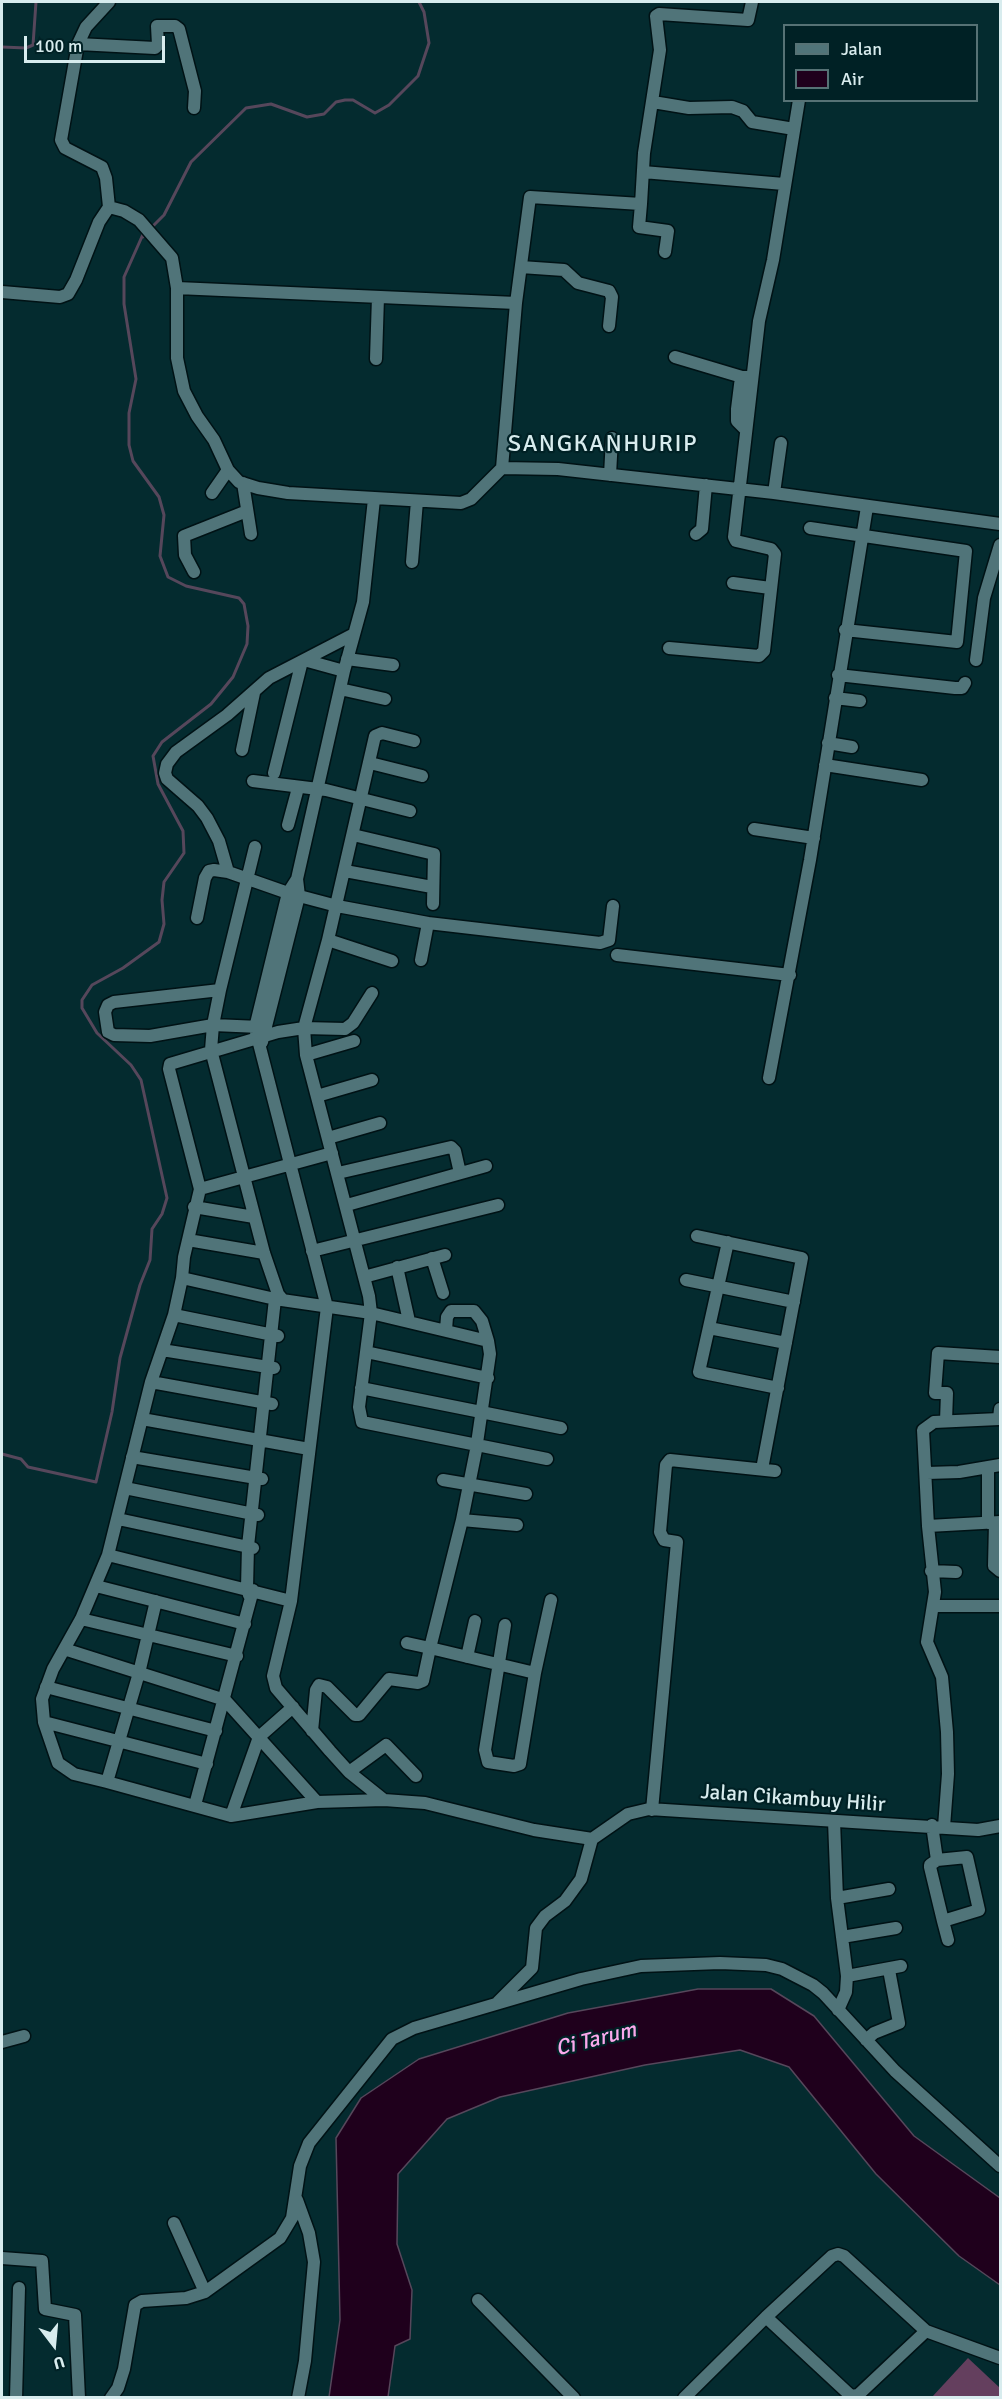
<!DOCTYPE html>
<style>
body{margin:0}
#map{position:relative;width:1002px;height:2399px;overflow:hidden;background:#042b2f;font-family:Signika,sans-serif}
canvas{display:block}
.frame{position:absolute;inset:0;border:3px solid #d8ecee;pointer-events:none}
.legend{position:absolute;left:783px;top:24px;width:195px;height:78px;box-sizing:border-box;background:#002125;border:2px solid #567275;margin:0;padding:8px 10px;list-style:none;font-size:18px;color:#d8ecee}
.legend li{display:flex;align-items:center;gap:12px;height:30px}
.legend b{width:30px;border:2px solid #567275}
.north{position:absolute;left:24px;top:2315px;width:60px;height:60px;-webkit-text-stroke:4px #002125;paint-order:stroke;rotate:164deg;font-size:16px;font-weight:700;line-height:24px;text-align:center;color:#d8ecee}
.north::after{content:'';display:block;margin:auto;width:21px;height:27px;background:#d8ecee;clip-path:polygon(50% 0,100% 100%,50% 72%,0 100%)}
.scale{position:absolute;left:24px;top:36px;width:141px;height:27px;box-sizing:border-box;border:3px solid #d8ecee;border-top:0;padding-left:8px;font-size:18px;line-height:21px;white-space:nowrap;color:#d8ecee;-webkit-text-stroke:4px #002125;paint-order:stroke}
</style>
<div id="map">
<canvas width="1002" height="2399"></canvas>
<div class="frame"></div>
<ul class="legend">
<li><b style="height:8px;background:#507479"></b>Jalan</li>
<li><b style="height:16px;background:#1f001c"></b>Air</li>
</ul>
<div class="north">U</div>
<div class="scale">100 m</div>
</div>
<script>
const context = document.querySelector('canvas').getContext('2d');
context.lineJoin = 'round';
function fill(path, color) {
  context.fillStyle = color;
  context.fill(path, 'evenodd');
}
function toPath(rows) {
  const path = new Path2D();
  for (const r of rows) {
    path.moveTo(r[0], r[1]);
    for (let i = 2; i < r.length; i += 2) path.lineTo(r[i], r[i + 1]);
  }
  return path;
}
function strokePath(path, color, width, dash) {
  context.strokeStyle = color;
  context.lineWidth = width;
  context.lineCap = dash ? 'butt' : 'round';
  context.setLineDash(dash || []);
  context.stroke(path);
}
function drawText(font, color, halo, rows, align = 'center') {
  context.font = font + ' Signika,sans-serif';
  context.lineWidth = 4.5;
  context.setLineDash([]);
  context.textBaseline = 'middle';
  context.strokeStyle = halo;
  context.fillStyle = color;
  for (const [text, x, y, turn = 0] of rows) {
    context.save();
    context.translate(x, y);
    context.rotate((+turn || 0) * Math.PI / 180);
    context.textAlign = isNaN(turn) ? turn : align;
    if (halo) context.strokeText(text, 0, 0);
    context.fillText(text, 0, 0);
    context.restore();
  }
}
fill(toPath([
 [968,2358,1000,2388,1000,2397,932,2397]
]), '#643f5e');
const water = toPath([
 [698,1989,771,1989,814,2016,914,2136,1000,2198,1000,2285,959,2256,876,2174,789,2067,740,2050,645,2065,500,2097,447,2119,398,2174,397,2244,412,2290,410,2339,395,2346,388,2397,329,2397,340,2320,336,2138,361,2098,419,2059,568,2013,698,1989]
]);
fill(water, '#1f001c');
strokePath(water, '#56475b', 1.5);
strokePath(toPath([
 [2,47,26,48,33,45,36,2],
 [150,229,164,215,191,162,246,108,271,104,307,117,324,114,336,102,345,100,353,100,375,113,389,105,418,76,429,43,424,12,419,2],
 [2,1454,21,1459,28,1467,96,1482,112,1412,120,1358,140,1285,150,1260,152,1229,162,1214,167,1198,141,1080,131,1065,97,1033,82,1008,82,1000,92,985,123,968,159,942,164,924,162,900,164,882,184,853,183,831,158,784,153,756,162,742,211,704,233,677,247,644,248,626,244,604,239,598,186,586,168,577,160,556,164,515,159,497,133,461,129,445,129,413,136,379,124,304,124,277,144,232,143,237,145,234]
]), '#56475b', 3);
const minor = toPath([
 [109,2,86,27,78,44,61,140,65,148,102,167,106,178,109,207],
 [78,44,155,48,158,45,157,26,175,26,179,29,195,91,194,108],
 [653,102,689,108,732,107,743,111,752,122,794,129],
 [643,172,784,184],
 [641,204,639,227,668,231,665,252],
 [109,207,124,211,139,220,172,258,177,288,177,358,184,391,197,416,214,440,228,470,239,482,258,488,288,493,461,503,471,499,502,468,516,303,530,197,641,204,644,153,660,50,656,16,659,14,748,20,752,2],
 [521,267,564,270,578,283,609,291,612,297,609,326],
 [177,288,516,303],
 [2,292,60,297,68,294,76,280,99,222,109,207],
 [675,357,742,377],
 [376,359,378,297],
 [745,429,737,421,737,409,741,377,747,377],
 [502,468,558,469,774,493,1000,524],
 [610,475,612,438],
 [243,483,251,534],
 [212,493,228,470],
 [774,493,781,443],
 [810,528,966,551,957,642,845,630],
 [696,534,702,529,706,485],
 [412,562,417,501],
 [194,572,185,555,184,536,247,511],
 [733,583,770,588],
 [669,648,759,656,764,651,775,554,771,549,736,541,734,537,759,321,773,260,799,100],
 [347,659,393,665],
 [304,660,344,671],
 [976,660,984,598,1000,545],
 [838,675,955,688,962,688,965,683],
 [340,689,385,699],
 [835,698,860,701],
 [828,743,852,747],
 [242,750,254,693],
 [370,763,422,776],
 [825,765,922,780],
 [274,773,302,661],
 [253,781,326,790,410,811],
 [288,825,298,788],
 [754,829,814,838],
 [353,835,434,854,433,904],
 [255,847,220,990,213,1025,211,1050,264,1253,278,1294,283,1300],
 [345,871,432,887],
 [228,872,219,841,207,818,198,806,167,779,165,773,167,764,176,752,227,715,269,678,354,634],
 [297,879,288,893,255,1028,327,1307,291,1601,273,1676,276,1688,330,1751,349,1772,384,1800],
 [197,918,205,878,209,871,214,870,228,872,288,893,337,906,428,923,600,943,609,940,613,906],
 [328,940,392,961],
 [617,955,790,975],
 [421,960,428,923],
 [220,990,114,1002,108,1005,105,1012,108,1032,114,1035,150,1036,213,1025,260,1027],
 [372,993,353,1023,345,1029,304,1028,278,1032,170,1064,169,1069,200,1189,184,1257,182,1278,275,1299,371,1313,359,1407,362,1422,547,1459],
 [354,1041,306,1055,369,1296,371,1313,488,1341,490,1354,476,1450,462,1520,430,1648,407,1643],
 [262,1042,299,896,297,879,344,671,363,602,374,499],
 [306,1055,304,1028,328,940,375,736,382,733,414,741],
 [769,1078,810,860,867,507],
 [317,1096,372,1080],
 [328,1138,380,1123],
 [338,1173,451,1147,455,1151,460,1173],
 [200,1189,332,1153],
 [347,1205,486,1166],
 [194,1207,254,1217],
 [697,1236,802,1258,762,1469],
 [188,1240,264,1253],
 [728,1242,699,1372,778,1388],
 [312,1251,498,1205],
 [432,1258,443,1293],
 [397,1267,409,1321],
 [364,1277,445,1255],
 [686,1280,794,1302],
 [174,1315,278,1336],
 [709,1328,786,1343],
 [446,1330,447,1317,451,1311,474,1311,482,1321,488,1341],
 [162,1350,274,1368],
 [366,1352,488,1378],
 [151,1382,272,1404],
 [361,1388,561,1428],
 [142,1419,309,1449],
 [946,1421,947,1393,935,1393,938,1353,1000,1357],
 [132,1457,262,1479],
 [988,1467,988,1523],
 [927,1473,959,1472,1000,1465],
 [443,1480,526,1494],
 [125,1488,258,1515],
 [118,1519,253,1548],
 [462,1520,517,1525],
 [995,1523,994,1566,1000,1571],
 [928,1526,1000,1522],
 [108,1555,291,1601],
 [931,1571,956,1572],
 [96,1586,245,1624],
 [249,1595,247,1588,248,1546,275,1299,278,1294],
 [156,1601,139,1673,107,1782,231,1816,317,1802,384,1800,425,1803,534,1830,592,1839],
 [934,1606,1000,1606],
 [81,1619,237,1656],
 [505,1625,485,1750,488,1762,514,1766,520,1764,535,1673],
 [64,1649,225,1700,317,1802],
 [467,1657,475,1621],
 [46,1687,216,1731],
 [44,1722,207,1764],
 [312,1731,316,1690,319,1685,327,1687,355,1715,359,1715,389,1679,418,1683,423,1681,430,1648,535,1673,551,1600],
 [349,1772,386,1745,416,1776],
 [107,1782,74,1774,58,1763,44,1722,42,1699,53,1669,81,1619,108,1555,151,1382,174,1315,182,1278],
 [195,1805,253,1590],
 [652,1810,677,1542,664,1540,660,1532,666,1465,670,1460,775,1471],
 [231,1816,259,1737,293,1707],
 [834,1821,837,1898,847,1976,846,1992,838,2010],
 [932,1825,937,1860],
 [944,1827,948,1774,947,1732,942,1677,927,1642,935,1592,928,1526,923,1430,934,1422,999,1419,1000,1409],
 [837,1898,889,1889],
 [943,1921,979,1910,967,1857,937,1860,930,1865,930,1867,943,1921,948,1940],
 [842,1937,896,1928],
 [847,1976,901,1966],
 [498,2002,532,1968,536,1928,545,1916,565,1901,581,1879,592,1839,628,1814,649,1809,978,1830,1000,1826],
 [866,2040,874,2033,899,2023,889,1970],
 [2,2042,24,2036],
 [297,2200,309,2233,314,2262,305,2361,298,2398],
 [174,2223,205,2292],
 [2,2258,42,2261,45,2309,75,2315,79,2398],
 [478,2300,574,2398],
 [766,2317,851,2396,858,2395,926,2331],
 [16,2398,19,2288],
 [111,2398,118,2388,124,2369,135,2305,142,2301,186,2298,205,2292,280,2238,292,2218,300,2166,309,2143,392,2039,414,2028,581,1979,641,1966,720,1963,766,1965,782,1969,813,1985,823,1993,895,2071,1000,2166],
 [684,2398,766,2317,832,2256,838,2254,844,2256,926,2331,1000,2358]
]);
strokePath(minor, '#001215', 15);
strokePath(minor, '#507479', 12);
drawText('21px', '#d8ecee', '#002125', [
 ["Jalan Cikambuy Hilir",793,1799,4]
]);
drawText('italic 22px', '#faa9ec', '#002125', [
 ["Ci Tarum",596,2040,-14]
]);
context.letterSpacing = '1.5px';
drawText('24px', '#d8ecee', '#002125', [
 ["SANGKANHURIP",603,445]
]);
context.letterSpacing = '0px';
</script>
